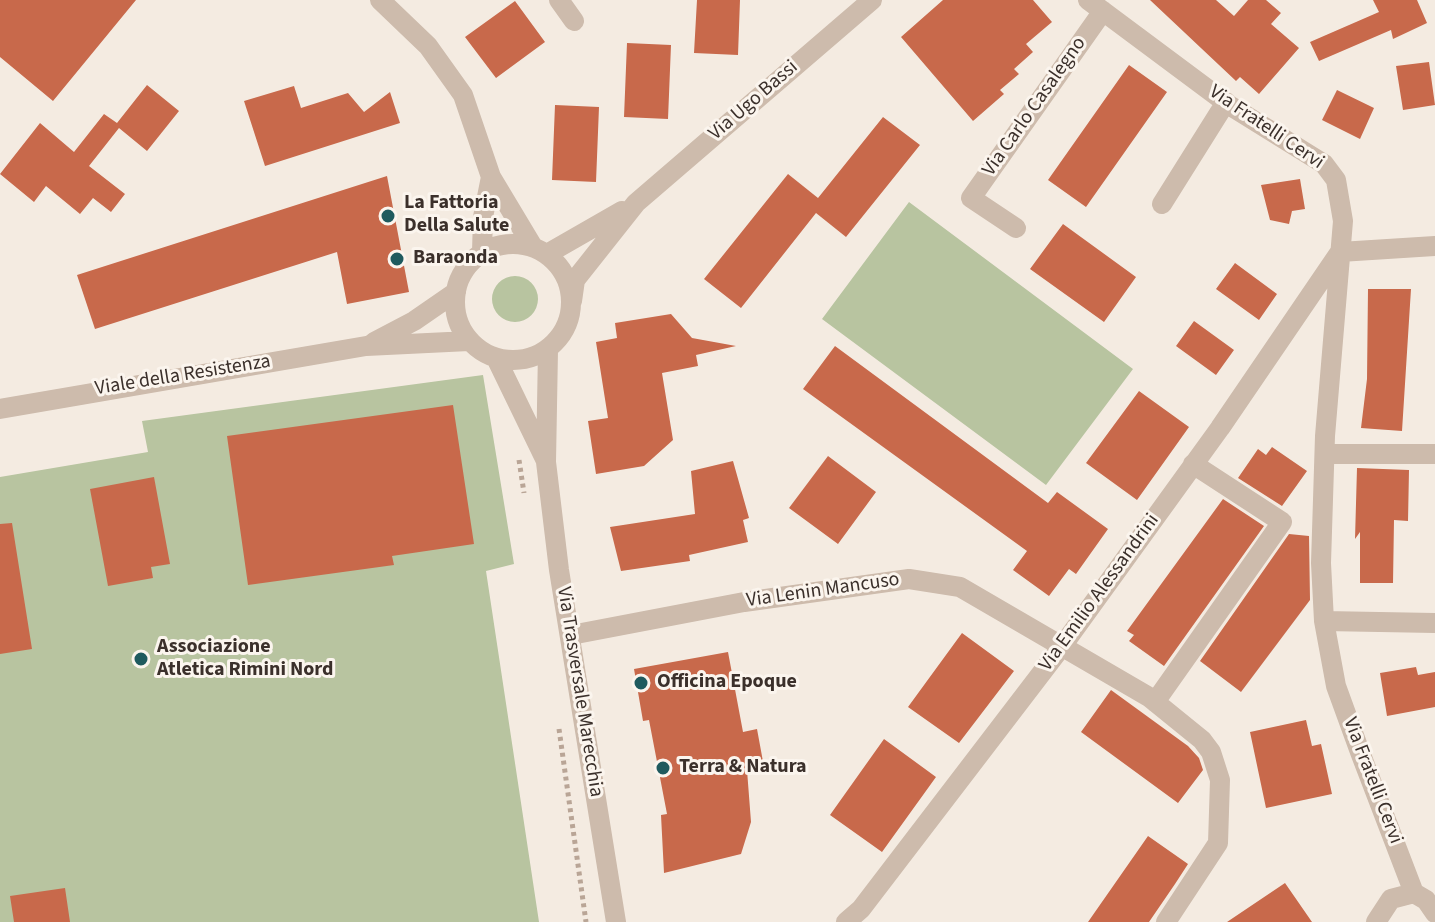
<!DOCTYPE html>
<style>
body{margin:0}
canvas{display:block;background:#f4ebe1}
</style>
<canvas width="1435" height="922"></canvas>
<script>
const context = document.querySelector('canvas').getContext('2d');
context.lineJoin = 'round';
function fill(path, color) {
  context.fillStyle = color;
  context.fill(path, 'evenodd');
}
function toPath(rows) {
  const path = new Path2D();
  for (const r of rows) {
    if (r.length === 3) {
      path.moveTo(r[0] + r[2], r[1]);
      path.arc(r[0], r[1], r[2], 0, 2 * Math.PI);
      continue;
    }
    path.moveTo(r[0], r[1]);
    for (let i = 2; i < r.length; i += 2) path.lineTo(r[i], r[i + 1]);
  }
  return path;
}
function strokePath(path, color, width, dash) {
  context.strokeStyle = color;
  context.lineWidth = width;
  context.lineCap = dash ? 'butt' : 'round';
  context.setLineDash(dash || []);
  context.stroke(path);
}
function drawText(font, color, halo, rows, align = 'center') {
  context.font = font + ' "Source Sans 3",sans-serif';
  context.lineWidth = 6;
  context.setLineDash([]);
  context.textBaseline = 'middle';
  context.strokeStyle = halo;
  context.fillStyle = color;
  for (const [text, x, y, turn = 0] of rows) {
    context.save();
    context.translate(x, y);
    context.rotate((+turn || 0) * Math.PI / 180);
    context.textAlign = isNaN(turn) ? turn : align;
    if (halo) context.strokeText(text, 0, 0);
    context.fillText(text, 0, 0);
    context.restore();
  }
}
fill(toPath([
 [909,202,1133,369,1046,485,822,319],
 [515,299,23],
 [483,375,514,564,486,571,539,922,0,922,0,477,148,452,142,421]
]), '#b8c4a0');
fill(toPath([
 [0,0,136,0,53,101,0,57],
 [697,0,740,0,738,55,694,53],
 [943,0,1033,0,1052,22,1026,44,1033,52,1014,69,1019,74,1000,90,1004,94,973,121,901,37],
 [1150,0,1216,0,1234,16,1248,0,1266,0,1281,13,1271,24,1299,48,1259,94,1240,77,1236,81],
 [1373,0,1417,0,1427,23,1393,39,1391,30,1319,61,1310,42,1379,12],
 [515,1,545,42,496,78,465,37],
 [627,43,671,45,668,119,624,117],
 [1429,62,1435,105,1403,110,1396,66],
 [1129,65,1167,92,1086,207,1048,180],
 [147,85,179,111,147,151,119,128,89,166,125,194,111,212,93,198,80,214,46,186,34,202,0,174,40,123,74,152,104,114,117,123],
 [294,86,301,108,348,93,364,112,390,92,400,123,265,166,244,101],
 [1337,90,1374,108,1360,139,1322,120],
 [555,105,599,107,596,182,552,180],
 [883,117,920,145,846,237,816,213,741,308,704,279,788,174,818,198],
 [387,176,409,292,347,304,337,252,95,329,77,275],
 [1300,179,1305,209,1292,211,1289,224,1270,220,1261,185],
 [1063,224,1136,277,1104,322,1030,269],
 [1235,263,1277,294,1259,320,1216,289],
 [1368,289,1411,289,1402,431,1361,428,1367,379],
 [671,314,692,338,736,346,696,355,698,366,662,373,673,440,644,466,596,474,588,421,608,418,596,342,617,338,615,323],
 [1194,321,1234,350,1216,375,1176,346],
 [835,346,1048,503,1057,492,1108,529,1076,574,1069,569,1049,596,1013,570,1027,551,803,389],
 [1139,391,1189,427,1137,500,1086,463],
 [453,405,474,544,392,556,394,565,248,585,227,436],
 [1272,447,1307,471,1282,506,1238,478,1258,449,1266,455],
 [828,456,876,492,838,544,789,508],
 [733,461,749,518,743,520,748,542,689,555,690,561,621,571,610,527,695,514,691,471],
 [1357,468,1409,470,1408,521,1394,520,1393,583,1360,583,1360,532,1355,539],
 [154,477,170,564,151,567,153,578,108,586,90,489],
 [1223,499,1264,526,1164,666,1129,641,1134,635,1127,631],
 [12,523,32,649,0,654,0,524],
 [1289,534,1309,536,1310,600,1241,692,1200,661],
 [962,633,1014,671,959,743,908,707],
 [728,652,743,732,757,729,764,767,747,770,751,822,741,854,664,873,661,815,667,814,649,720,643,721,634,669],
 [1416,667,1418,675,1435,672,1435,707,1387,716,1380,673],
 [1111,690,1188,746,1199,758,1203,770,1178,803,1081,732],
 [1306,720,1312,746,1321,744,1332,794,1266,808,1250,732],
 [884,739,936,777,882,852,830,815],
 [1148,836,1188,864,1175,884,1149,922,1088,922],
 [1285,883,1312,922,1227,922],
 [65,888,70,922,14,922,10,896]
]), '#c8694b');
strokePath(toPath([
 [519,460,524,493],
 [559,729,586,922]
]), '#b9a596', 5, [4, 4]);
strokePath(toPath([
 [380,0,428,46,463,95,491,177,533,247],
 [559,0,574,21],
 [1088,0,1229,105,1324,164,1336,180,1343,221,1325,436,1321,563,1324,621,1336,686,1360,752,1414,893,1426,900,1435,913],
 [1162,204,1226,102],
 [1016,228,971,198,1103,11],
 [513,302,58],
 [482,252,483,217,491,177],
 [547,254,622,211],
 [572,301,575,280,636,203,872,0],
 [374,342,414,321,456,292],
 [548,350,546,462,559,570,616,922],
 [496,358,545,459],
 [0,409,366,346,469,341],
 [1325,454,1435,454],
 [1324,621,1435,623],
 [571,635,744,602,909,579,960,587,1149,697,1202,740,1211,752,1220,780,1218,843,1166,922],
 [1155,702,1282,522,1193,464],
 [846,922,861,909,1063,645,1220,428,1340,252,1435,246],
 [1376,922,1391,899,1414,893]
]), '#cdbbac', 20);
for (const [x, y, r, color] of [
 [388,216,8,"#1f5a5e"],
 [397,259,8,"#1f5a5e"],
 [141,659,8,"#1f5a5e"],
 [641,683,8,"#1f5a5e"],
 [663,768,8,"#1f5a5e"]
]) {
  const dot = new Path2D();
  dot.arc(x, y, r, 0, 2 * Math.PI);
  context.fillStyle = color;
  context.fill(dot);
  strokePath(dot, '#fbf5ee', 3);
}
drawText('20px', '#3b302b', '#fbf5ee', [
 ["Via Ugo Bassi",754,101,-41],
 ["Via Carlo Casalegno",1035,107,-55],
 ["Via Fratelli Cervi",1266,128,34],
 ["Viale della Resistenza",183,376,-9],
 ["Via Lenin Mancuso",823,591,-8],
 ["Via Emilio Alessandrini",1100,593,-54],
 ["Via Trasversale Marecchia",579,692,81],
 ["Via Fratelli Cervi",1372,781,69]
]);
drawText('bold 20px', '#3b302b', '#fbf5ee', [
 ["La Fattoria",404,204],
 ["Della Salute",404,227],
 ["Baraonda",413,259],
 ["Associazione",157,648],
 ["Atletica Rimini Nord",157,671],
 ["Officina Epoque",657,683],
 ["Terra & Natura",679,768]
], 'left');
</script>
